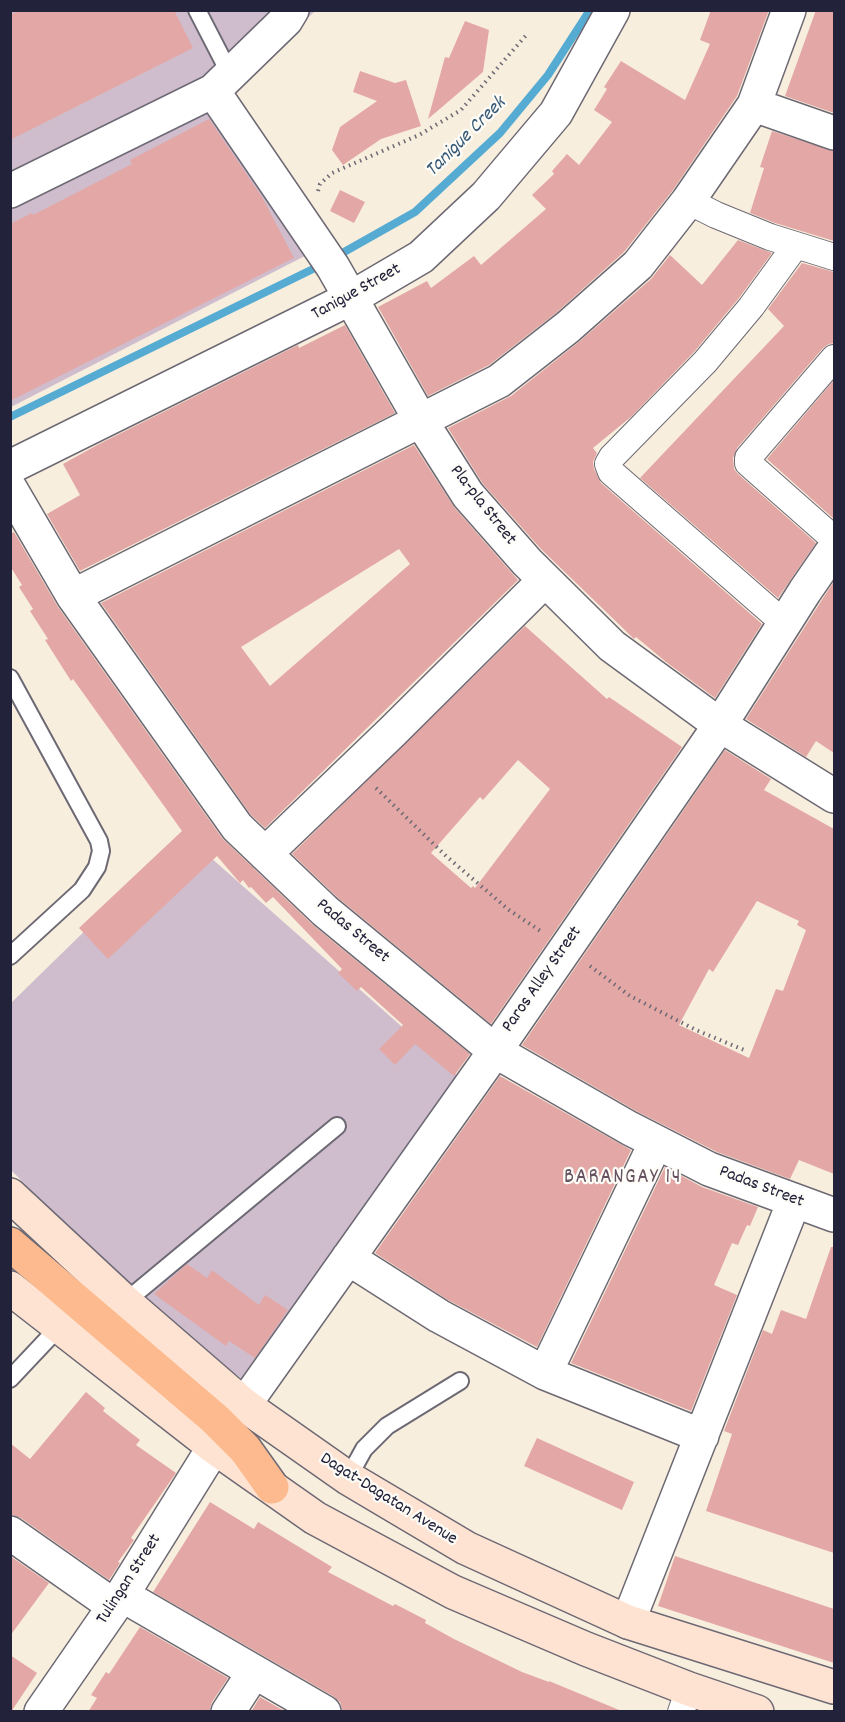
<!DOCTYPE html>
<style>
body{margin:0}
#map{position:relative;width:845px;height:1722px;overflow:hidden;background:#f8eedd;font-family:Dekko,sans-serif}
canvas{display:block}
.frame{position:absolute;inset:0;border:12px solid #22223b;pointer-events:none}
</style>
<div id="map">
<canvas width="845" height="1722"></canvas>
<div class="frame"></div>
</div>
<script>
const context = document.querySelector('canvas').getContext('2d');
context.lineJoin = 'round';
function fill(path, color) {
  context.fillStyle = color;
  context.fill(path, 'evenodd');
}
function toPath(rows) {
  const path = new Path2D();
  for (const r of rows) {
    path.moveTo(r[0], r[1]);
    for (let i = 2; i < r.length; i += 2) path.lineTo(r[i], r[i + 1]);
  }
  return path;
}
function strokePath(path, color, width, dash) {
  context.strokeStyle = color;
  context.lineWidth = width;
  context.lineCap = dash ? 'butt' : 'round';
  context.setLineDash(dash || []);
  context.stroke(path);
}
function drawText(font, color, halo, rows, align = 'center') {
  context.font = font + ' Dekko,sans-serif';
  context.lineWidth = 4.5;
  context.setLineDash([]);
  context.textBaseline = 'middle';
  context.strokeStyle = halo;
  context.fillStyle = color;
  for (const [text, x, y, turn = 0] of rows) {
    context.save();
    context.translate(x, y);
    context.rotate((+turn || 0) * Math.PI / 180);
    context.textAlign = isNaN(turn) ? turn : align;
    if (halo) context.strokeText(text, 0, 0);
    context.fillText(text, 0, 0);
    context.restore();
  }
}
fill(toPath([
 [11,11,315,11,226,97,334,241,11,407],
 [184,834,460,1078,245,1381,154,1315,11,1170,11,1003]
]), '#cfbdce');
strokePath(toPath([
 [337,256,415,212,500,133,548,75,590,10],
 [10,417,315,268]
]), '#55abd2', 8);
fill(toPath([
 [20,10,174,10,193,48,10,140,10,15],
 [711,10,769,10,737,96,673,190,624,252,556,313,489,365,428,396,378,307,427,281,431,288,474,256,481,265,546,209,532,195,554,174,552,171,567,154,579,165,612,122,594,110,607,89,604,87,621,61,685,100,710,44,700,40],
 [816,10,834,10,834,113,785,96],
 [465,21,489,30,483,72,428,119,445,57,449,58],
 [360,71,395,83,406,80,421,126,381,139,343,165,332,150,340,127,377,101,353,92],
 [209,119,262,197,294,258,10,401,10,224,32,213,33,215,132,164,130,160],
 [772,131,834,151,834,241,775,223,750,213,764,168,760,167],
 [340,190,365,202,354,223,330,211],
 [738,240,772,253,739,298,694,352,632,416,593,448,597,453,593,462,594,469,601,483,762,624,715,698,666,662,636,637,634,639,631,636,541,549,483,484,448,428,511,396,580,341,651,279,670,255,702,285],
 [802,263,834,272,834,343,829,344,823,348,737,448,733,458,734,469,738,474,816,543,778,598,640,478,784,326,768,309],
 [345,325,395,413,80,571,47,514,80,495,63,464,99,444,298,345,299,348],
 [834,380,834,519,767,459],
 [414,445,454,507,518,580,265,828,251,815,101,603],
 [399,549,410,564,270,686,241,647],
 [14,532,58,607,222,838,313,925,470,1054,454,1076,415,1044,395,1065,379,1049,403,1025,361,987,357,991,338,973,342,969,273,897,266,903,251,887,249,888,243,880,240,883,217,856,108,959,79,928,182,831,73,679,71,681,45,640,48,639,30,611,33,609,19,587,22,585,10,566,10,534],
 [834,581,834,753,816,741,806,757,746,719],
 [525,626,607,699,609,697,682,747,491,1024,337,897,292,854],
 [518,760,550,789,475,888,473,886,471,888,431,853,480,797,483,800],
 [725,750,771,779,764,790,834,829,834,1174,799,1160,790,1179,717,1152,638,1112,522,1045],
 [757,901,799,921,797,925,806,930,783,991,776,989,749,1058,679,1025,709,969,713,972],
 [500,1076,631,1150,537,1347,448,1300,375,1253],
 [665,1167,702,1187,758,1207,750,1226,747,1225,738,1245,732,1243,714,1285,737,1295,691,1411,571,1363],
 [831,1247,834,1247,834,1553,706,1511,732,1434,724,1431,763,1330,772,1334,781,1310,806,1319],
 [187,1264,207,1278,212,1270,259,1305,265,1295,288,1310,255,1358,229,1341,226,1346,154,1294],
 [86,1392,105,1408,103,1411,140,1440,136,1445,176,1473,131,1538,134,1540,118,1562,120,1563,109,1580,21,1518,10,1514,10,1443,30,1459],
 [537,1438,634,1482,622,1510,524,1466],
 [210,1502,254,1529,258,1522,332,1567,328,1572,393,1606,395,1604,426,1620,425,1623,454,1639,522,1672,549,1682,549,1681,624,1712,343,1712,340,1702,333,1696,153,1592],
 [10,1556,49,1583,10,1636],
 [675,1556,834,1609,834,1663,658,1606],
 [140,1627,228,1678,212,1702,209,1712,88,1712,97,1698,91,1695,106,1672,109,1674],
 [10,1655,37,1673,11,1712,10,1712],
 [260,1697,286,1712,251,1712]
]), '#e3a8a6');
const service = toPath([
 [197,10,230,74],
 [10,678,99,841,101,851,97,867,82,890,10,956],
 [125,1302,337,1126],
 [10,1379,58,1328],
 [348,1478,364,1449,387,1426,460,1381]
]);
const pedestrian = toPath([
 [688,201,716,215,770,237,834,257],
 [834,358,748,458,748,463,834,539],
 [784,623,611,472,608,464,612,457,705,362,751,307,796,245],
 [681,1712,689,1689]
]);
const minor = toPath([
 [213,91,333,267,421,421,468,495,527,562,612,646,720,725,834,796],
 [754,105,834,133],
 [10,191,213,91,286,20,292,10],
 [10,488,73,596,237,827,325,911,495,1051,629,1128,709,1169,834,1215],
 [73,596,499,381,568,327,638,265,688,201,754,105,789,10],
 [265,854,393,731,545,580],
 [348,1258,439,1316,545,1373,702,1436],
 [545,1373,656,1142],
 [244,1405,495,1051,720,725,805,591,834,549],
 [10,1533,114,1606],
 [122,1595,324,1712],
 [628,1622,794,1201],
 [228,1712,254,1672]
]);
const tertiary = toPath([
 [10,467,351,298,421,257,486,196,556,113,613,10],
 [41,1712,122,1595,214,1447]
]);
const secondary = toPath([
 [10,1195,125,1302,244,1405,348,1478,466,1548,628,1622,834,1687],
 [10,1288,214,1447,315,1518,453,1592,586,1649,689,1689,757,1712]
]);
const motorway = toPath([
 [10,1244,215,1419,245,1449,272,1487]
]);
strokePath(service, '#6d6974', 20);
strokePath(pedestrian, '#6d6974', 28);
strokePath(minor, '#6d6974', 36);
strokePath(tertiary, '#6d6974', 36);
strokePath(secondary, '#6d6974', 36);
strokePath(motorway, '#6d6974', 36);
strokePath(toPath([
 [318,191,320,184,332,173,419,135,461,110,528,33],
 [376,788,446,856,509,910,542,932],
 [590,966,630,996,696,1030,744,1050]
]), '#6d6974', 4, [1.5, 4.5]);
strokePath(service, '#fff', 16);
strokePath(pedestrian, '#fff', 26);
strokePath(minor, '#fff', 33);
strokePath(tertiary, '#fff', 33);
strokePath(secondary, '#fee3d2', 33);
strokePath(motorway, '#fcba8e', 33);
drawText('18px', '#22223b', '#fdfcf7', [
 ["Tanigue Street",357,293,-29],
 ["Pla-pla Street",482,506,52],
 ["Padas Street",352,932,40],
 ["Paros Alley Street",543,980,-55],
 ["Padas Street",761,1188,21],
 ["Dagat-Dagatan Avenue",388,1500,32],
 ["Tulingan Street",130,1580,-57]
]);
drawText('italic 20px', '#365977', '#fdfcf7', [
 ["Tanigue Creek",467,138,-45]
]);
context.letterSpacing = '1.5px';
drawText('21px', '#665160', '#fdfcf7', [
 ["BARANGAY 14",623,1179]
]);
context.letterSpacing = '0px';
</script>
